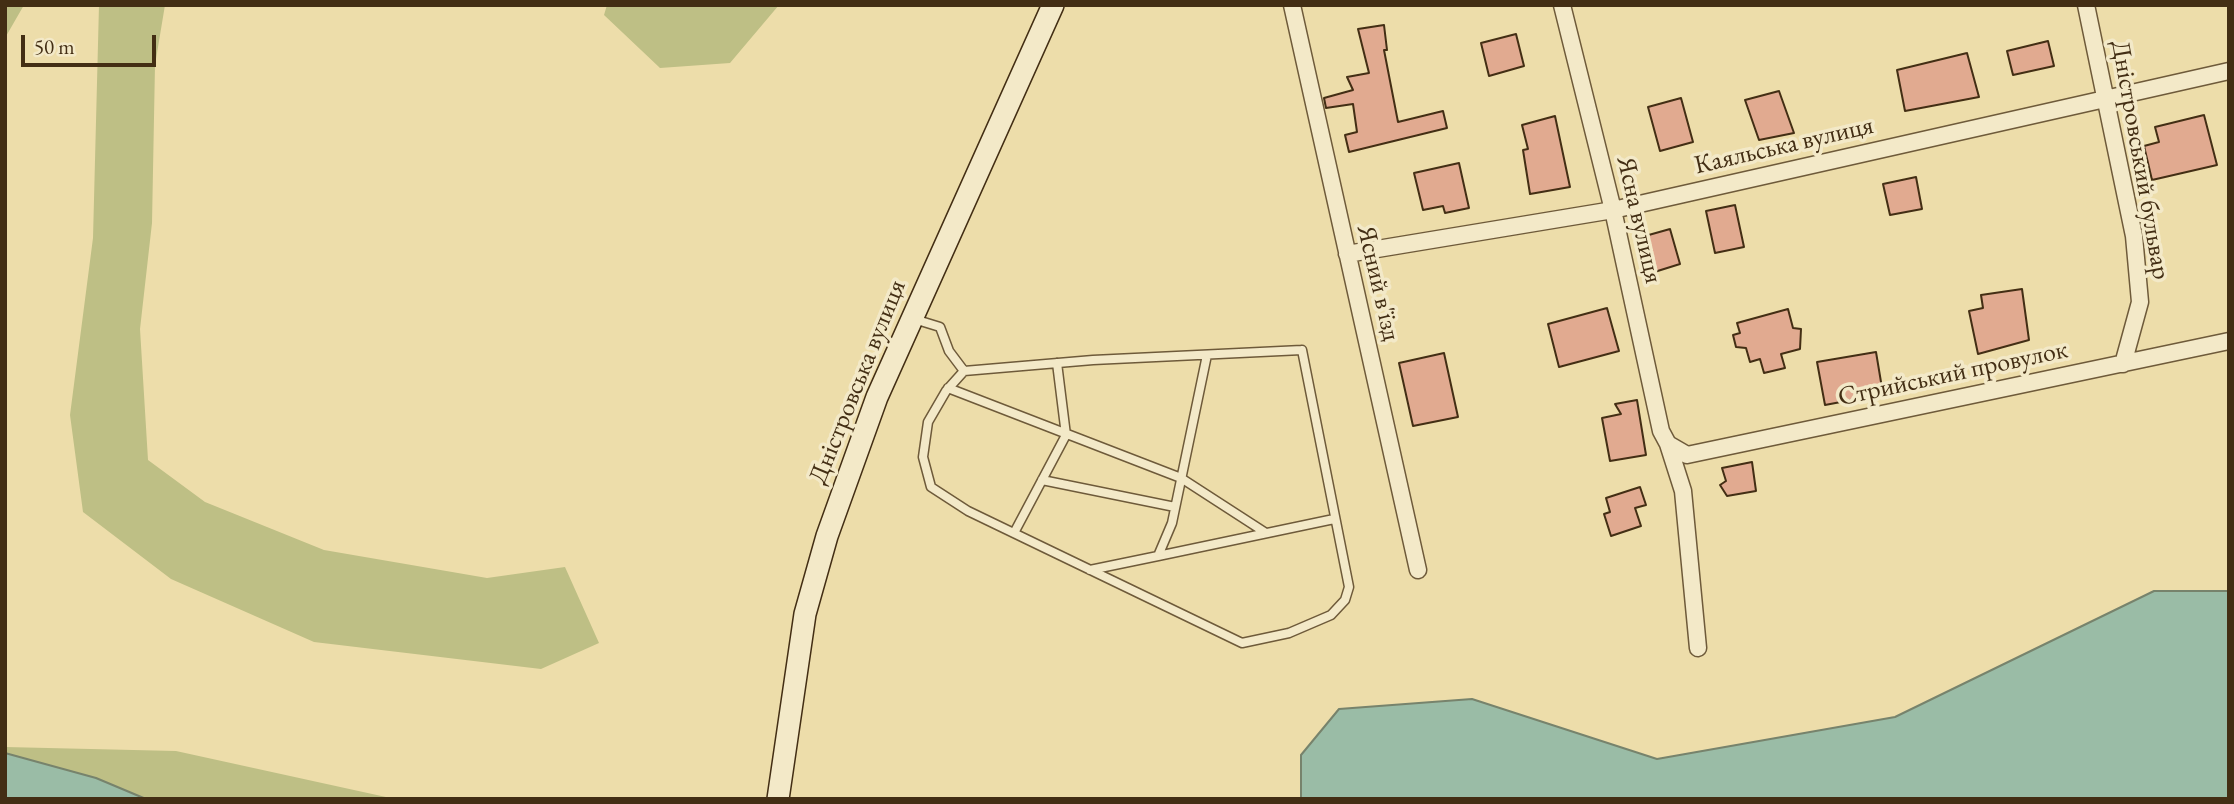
<!DOCTYPE html>
<meta charset="utf-8">
<style>
body{margin:0}
#map{position:relative;width:2234px;height:804px;overflow:hidden;background:#edddaa;font-family:"EB Garamond",serif}
canvas{display:block}
.frame{position:absolute;inset:0;border:7px solid #432e14;pointer-events:none}
.scale{position:absolute;left:21px;top:35px;width:135px;height:32px;box-sizing:border-box;border:4px solid #432e14;border-top:0;padding-left:9px;font-size:21px;line-height:24px;white-space:nowrap;color:#432e14;-webkit-text-stroke:5px #f3e9c8;paint-order:stroke}
</style>
<div id="map">
<canvas width="2234" height="804"></canvas>
<div class="frame"></div>
<div class="scale">50 m</div>
</div>
<script>
const context = document.querySelector('canvas').getContext('2d');
context.lineJoin = 'round';
function fill(path, color) {
  context.fillStyle = color;
  context.fill(path, 'evenodd');
}
function toPath(rows) {
  const path = new Path2D();
  for (const r of rows) {
    path.moveTo(r[0], r[1]);
    for (let i = 2; i < r.length; i += 2) path.lineTo(r[i], r[i + 1]);
  }
  return path;
}
function strokePath(path, color, width, dash) {
  context.strokeStyle = color;
  context.lineWidth = width;
  context.lineCap = dash ? 'butt' : 'round';
  context.setLineDash(dash || []);
  context.stroke(path);
}
function drawText(font, color, halo, rows, align = 'center') {
  context.font = font + ' "EB Garamond",serif';
  context.lineWidth = 7;
  context.setLineDash([]);
  context.textBaseline = 'middle';
  context.strokeStyle = halo;
  context.fillStyle = color;
  for (const [text, x, y, turn = 0] of rows) {
    context.save();
    context.translate(x, y);
    context.rotate((+turn || 0) * Math.PI / 180);
    context.textAlign = isNaN(turn) ? turn : align;
    if (halo) context.strokeText(text, 0, 0);
    context.fillText(text, 0, 0);
    context.restore();
  }
}
fill(toPath([
 [5,5,24,5,5,38],
 [99,5,165,5,155,65,152,223,140,329,148,460,205,502,324,550,487,578,565,567,599,643,541,669,314,642,171,579,83,512,70,415,93,238],
 [607,5,779,5,730,63,660,68,604,15],
 [5,747,176,751,395,799,146,799,96,778,5,753]
]), '#bebf85');
const water = toPath([
 [2154,591,2229,591,2229,799,1301,799,1301,755,1339,709,1472,699,1657,759,1895,717,2154,591],
 [5,753,96,778,146,799,5,799,5,753]
]);
fill(water, '#9abca6');
strokePath(water, '#77836c', 2);
const building = toPath([
 [1384,25,1387,50,1384,50,1398,122,1443,111,1447,128,1349,152,1345,135,1357,132,1353,104,1326,108,1324,98,1353,90,1347,77,1369,73,1358,29,1384,25],
 [1516,34,1524,66,1489,76,1481,43,1516,34],
 [2048,41,2054,66,2013,75,2007,51,2048,41],
 [1967,53,1979,97,1905,111,1897,70,1967,53],
 [1779,91,1794,133,1759,140,1745,100,1779,91],
 [1681,98,1693,142,1660,151,1648,107,1681,98],
 [2204,115,2217,165,2152,180,2144,146,2159,142,2155,127,2204,115],
 [1555,116,1570,187,1530,194,1523,150,1528,149,1522,125,1555,116],
 [1459,163,1469,208,1445,213,1443,206,1423,210,1414,173,1459,163],
 [1916,177,1922,209,1890,215,1883,184,1916,177],
 [1735,205,1744,247,1715,253,1706,211,1735,205],
 [1670,229,1680,264,1648,274,1638,238,1670,229],
 [2022,289,2029,340,1978,354,1969,311,1983,308,1981,295,2022,289],
 [1607,308,1619,351,1559,367,1548,324,1607,308],
 [1788,309,1793,328,1801,329,1800,349,1781,354,1785,368,1764,373,1760,359,1750,362,1746,348,1736,347,1733,335,1740,333,1737,323,1788,309],
 [1876,352,1883,394,1825,405,1817,362,1876,352],
 [1444,353,1458,417,1413,426,1399,363,1444,353],
 [1637,400,1646,455,1610,461,1602,418,1621,414,1615,404,1637,400],
 [1752,462,1756,491,1727,496,1720,485,1726,481,1722,468,1752,462],
 [1640,487,1646,505,1635,508,1641,526,1611,536,1604,514,1610,512,1606,498,1640,487]
]);
fill(building, '#e1aa90');
strokePath(building, '#432e14', 2);
const lane = toPath([
 [914,319,940,327,949,351,964,371],
 [1302,350,1349,587,1345,600,1331,615,1289,633,1242,643,968,511,931,487,923,457,928,422,946,391,964,371,1093,360,1302,350],
 [948,388,1181,478,1266,533],
 [1042,480,1175,507],
 [1014,533,1066,435,1057,363],
 [1158,556,1334,519],
 [1090,570,1158,556,1172,523,1207,355]
]);
const street = toPath([
 [1292,5,1418,570],
 [1562,5,1613,210,1661,431,1668,444,1687,455,2229,341],
 [2086,5,2134,236,2140,302,2123,364],
 [1347,254,1613,210,2229,71],
 [1668,444,1683,491,1698,648]
]);
const secondary = toPath([
 [778,799,805,614,827,536,877,397,1053,5]
]);
strokePath(lane, '#6e5a3a', 11);
strokePath(street, '#6e5a3a', 19);
strokePath(secondary, '#432e14', 24);
strokePath(lane, '#f3e9c8', 8);
strokePath(street, '#f3e9c8', 16);
strokePath(secondary, '#f3e9c8', 21);
drawText('26px', '#432e14', '#f3e9c8', [
 ["Каяльська вулиця",1784,146,-13],
 ["Дністровський бульвар",2140,160,80],
 ["Ясна вулиця",1639,220,77],
 ["Ясний в'їзд",1378,283,77],
 ["Стрийський провулок",1953,374,-12],
 ["Дністровська вулиця",858,382,-68]
]);
</script>
